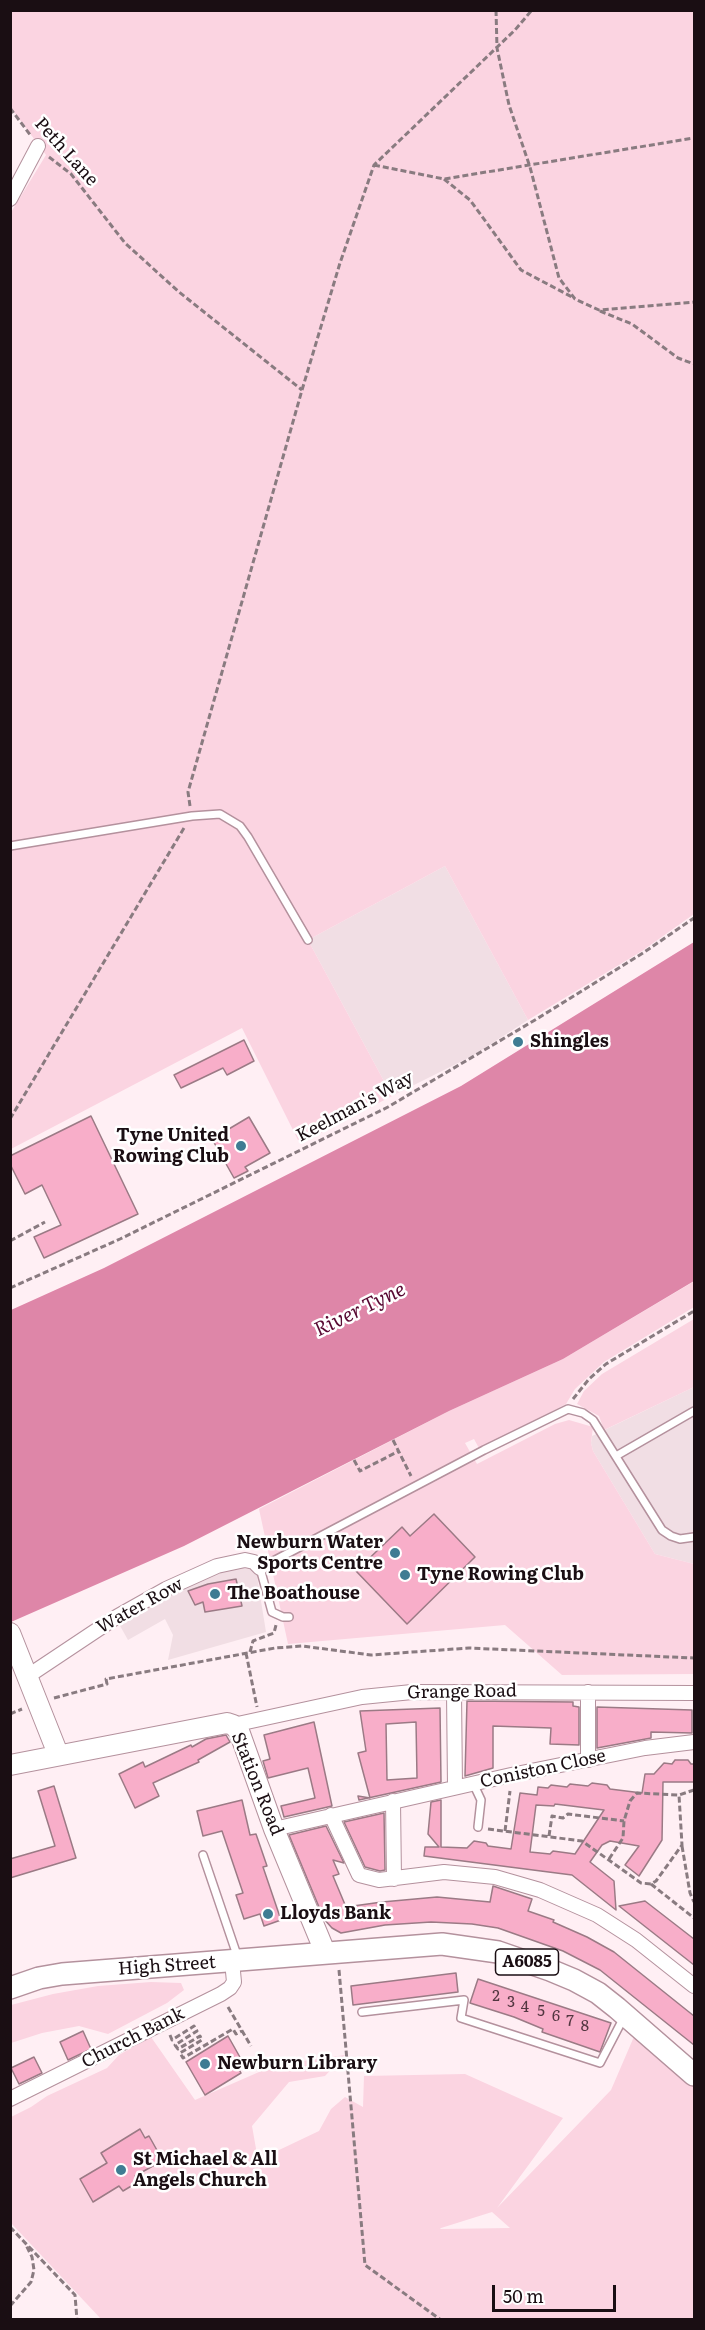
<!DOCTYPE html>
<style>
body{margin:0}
#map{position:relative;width:705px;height:2330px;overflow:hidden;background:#ffeff4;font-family:Literata,serif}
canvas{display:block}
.frame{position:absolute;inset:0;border:12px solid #1a0e13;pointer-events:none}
.scale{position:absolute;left:492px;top:2285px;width:124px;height:27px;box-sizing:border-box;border:3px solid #1a0e13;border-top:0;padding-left:8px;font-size:18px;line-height:21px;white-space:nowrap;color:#1a0e13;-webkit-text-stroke:4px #fff;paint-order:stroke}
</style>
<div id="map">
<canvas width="705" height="2330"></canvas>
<div class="frame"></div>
<div class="scale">50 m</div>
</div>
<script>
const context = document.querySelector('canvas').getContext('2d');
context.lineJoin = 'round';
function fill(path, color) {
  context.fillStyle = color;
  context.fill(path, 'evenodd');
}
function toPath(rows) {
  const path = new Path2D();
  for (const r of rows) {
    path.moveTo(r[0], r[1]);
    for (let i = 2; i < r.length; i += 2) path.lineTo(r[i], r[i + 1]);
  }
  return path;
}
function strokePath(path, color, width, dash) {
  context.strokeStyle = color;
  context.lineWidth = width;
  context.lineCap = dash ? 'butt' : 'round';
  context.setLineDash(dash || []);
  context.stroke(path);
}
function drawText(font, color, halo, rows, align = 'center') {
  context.font = font + ' Literata,serif';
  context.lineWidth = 5;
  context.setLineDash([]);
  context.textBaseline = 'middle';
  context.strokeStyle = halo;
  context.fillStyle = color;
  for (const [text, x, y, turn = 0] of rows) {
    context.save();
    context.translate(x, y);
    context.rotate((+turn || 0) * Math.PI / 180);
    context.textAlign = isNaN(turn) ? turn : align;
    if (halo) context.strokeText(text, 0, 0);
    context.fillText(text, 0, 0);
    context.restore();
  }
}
fill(toPath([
 [445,866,528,1020,474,1055,392,1096,308,940],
 [694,1387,694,1564,655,1554,593,1451,591,1443,592,1436],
 [244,1568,256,1570,266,1632,168,1660,173,1635,165,1619,128,1640,119,1624,190,1583,216,1571]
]), '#f1dee4');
fill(toPath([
 [11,11,694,11,694,914,642,951,528,1020,445,866,308,940,392,1096,300,1144,242,1028,11,1149,10,214,46,155,11,108],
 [693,1282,694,1282,694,1307,604,1362,575,1389,566,1404,480,1450,474,1439,465,1443,477,1464,555,1424,569,1420,593,1427,591,1443,593,1451,655,1554,694,1564,694,1674,562,1675,505,1625,288,1644,259,1509,449,1411,563,1359],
 [694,1319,694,1387,604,1430,599,1416,577,1404,584,1391,602,1374],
 [151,1982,181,1983,184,1990,167,2003,108,2034,79,2026,42,2033,11,2043,11,2005,53,1994,98,1986],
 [636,2032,694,2083,694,2319,101,2319,11,2223,11,2117,31,2107,47,2096,107,2068,119,2055,151,2037,195,2100,275,2065,345,2055,325,2076,289,2082,252,2126,258,2160,319,2131,331,2109,345,2097,363,2107,364,2076,465,2074,563,2118,497,2208,611,2090],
 [492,2212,510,2228,440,2229,441,2228]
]), '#fbd4e1');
fill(toPath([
 [694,942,694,1281,563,1359,449,1411,184,1546,11,1622,11,1310,104,1268,461,1086]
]), '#de86a8');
const building = toPath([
 [244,1040,254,1061,227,1075,223,1068,181,1088,174,1075,244,1040],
 [91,1116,138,1214,44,1258,34,1237,61,1225,42,1185,25,1194,10,1164,10,1156,91,1116],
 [249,1117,270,1153,245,1167,248,1171,234,1178,212,1139,249,1117],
 [434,1514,475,1557,407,1624,356,1571,402,1527,410,1536,434,1514],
 [236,1579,242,1606,205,1612,203,1602,195,1605,188,1591,208,1584,236,1579],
 [467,1701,573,1702,573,1706,579,1707,579,1745,550,1744,551,1728,493,1726,493,1768,465,1776,467,1701],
 [597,1707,692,1710,692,1733,651,1732,651,1738,597,1748,597,1707],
 [440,1708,441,1782,359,1800,358,1796,370,1798,358,1753,366,1751,360,1711,440,1708],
 [416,1722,417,1778,387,1780,386,1724,416,1722],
 [314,1722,332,1806,284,1817,281,1806,315,1798,308,1768,268,1778,263,1761,270,1759,264,1735,314,1722],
 [226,1735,230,1742,198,1760,199,1762,153,1783,159,1796,135,1808,119,1774,143,1762,145,1767,191,1745,192,1747,206,1739,226,1735],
 [675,1760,688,1760,691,1764,694,1764,694,1782,663,1782,662,1840,639,1876,625,1865,639,1846,610,1841,602,1845,590,1862,614,1881,616,1910,572,1875,424,1856,425,1847,439,1847,428,1834,431,1802,441,1800,441,1847,467,1848,474,1841,486,1843,488,1846,511,1849,520,1793,537,1795,538,1787,548,1788,551,1785,567,1787,570,1784,588,1786,592,1783,607,1785,610,1789,642,1793,645,1774,654,1774,664,1763,672,1764,675,1760],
 [555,1804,604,1810,575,1854,553,1851,550,1854,530,1852,536,1805,554,1806,555,1804],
 [54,1786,76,1858,10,1878,10,1859,55,1846,38,1791,54,1786],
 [242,1800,250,1835,256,1834,267,1866,263,1867,281,1920,264,1926,260,1914,244,1919,236,1895,243,1893,222,1831,203,1836,197,1811,242,1800],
 [384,1813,385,1870,380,1871,365,1867,344,1822,384,1813],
 [326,1826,344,1863,333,1860,339,1874,333,1876,346,1907,382,1902,437,1897,490,1902,493,1886,532,1899,528,1911,554,1920,553,1922,587,1937,614,1952,694,2016,694,2045,600,1970,563,1951,498,1928,472,1924,431,1922,385,1925,341,1933,332,1928,324,1919,289,1835,326,1826],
 [645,1901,694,1939,694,1965,619,1906,645,1901],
 [456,1973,458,1992,353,2005,351,1986,456,1973],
 [478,1979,611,2023,600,2052,542,2032,543,2029,514,2017,470,2003,478,1979],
 [83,2031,91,2049,68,2060,60,2042,83,2031],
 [228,2036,241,2059,235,2062,241,2073,205,2095,186,2062,228,2036],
 [34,2057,42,2073,19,2084,11,2068,34,2057],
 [140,2129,145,2138,149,2136,158,2152,155,2154,160,2162,135,2176,138,2182,123,2191,119,2186,93,2202,80,2179,107,2163,101,2153,140,2129]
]);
fill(building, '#f8aec9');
strokePath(building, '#9b7a85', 1.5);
const lane = toPath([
 [10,846,192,816,220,814,240,826,248,837,308,940],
 [616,1456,694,1411],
 [289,1617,283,1617,272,1612,260,1568,484,1450,568,1409,583,1413,593,1420,662,1530,671,1536,680,1539,694,1537],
 [473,1783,481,1800,478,1827],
 [203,1855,238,1958],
 [362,2012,464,2000,461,2018,600,2063,624,2017]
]);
const street = toPath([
 [10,199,38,146],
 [28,1676,118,1616,166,1589,217,1566,245,1560,254,1562,260,1568],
 [454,1692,455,1787],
 [588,1692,588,1760],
 [233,1725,362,1697,412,1692,694,1693],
 [393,1801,394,1879],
 [331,1815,359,1875,379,1880,444,1872,495,1877,540,1890,597,1915,636,1940,694,1986],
 [274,1829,511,1775,645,1748,694,1742],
 [10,2099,221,1994,230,1988,234,1982,232,1961]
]);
const secondary = toPath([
 [10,1633,58,1754],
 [10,1765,227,1723,233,1725,239,1731,274,1829,325,1952]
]);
const primary = toPath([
 [10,1988,39,1978,62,1974,442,1944,498,1952,550,1970,574,1980,598,1993,617,2008,694,2075]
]);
strokePath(lane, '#b4919d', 10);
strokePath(street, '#b4919d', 16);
strokePath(secondary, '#b4919d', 22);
strokePath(primary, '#b4919d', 24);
strokePath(toPath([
 [496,10,497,48,509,105,530,167,559,278,575,299,599,310,694,302],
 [10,108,31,136],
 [49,157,71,174,125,243,179,292,302,390],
 [374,165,444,179,694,138],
 [444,179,470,200,521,270,572,297],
 [600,311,632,324,678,358,694,364],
 [190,806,188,792,302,390,340,263,374,165,515,30,532,10],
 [10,1119,184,828],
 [10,1241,45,1222],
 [10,1288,120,1239,388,1107,535,1020,643,953,694,918],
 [573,1399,589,1379,606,1364,694,1311],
 [393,1440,411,1476],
 [354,1460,360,1471,399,1451],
 [250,1652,253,1641,274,1633,276,1625],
 [246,1653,257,1707],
 [54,1698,107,1684,106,1679,275,1648,302,1646,371,1655,469,1648,694,1658],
 [10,1714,22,1709],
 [488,1829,582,1841,641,1883,651,1884,656,1881,682,1845,679,1795],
 [505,1831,510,1791],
 [549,1836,552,1816,563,1818,568,1814,624,1821],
 [682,1846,690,1893,694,1902],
 [609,1859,623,1838,624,1821,630,1801,637,1793,679,1795,694,1790],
 [651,1884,694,1918],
 [339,1970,365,2265,441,2320],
 [228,2007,251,2046],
 [170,2035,172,2040,194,2026,197,2031,175,2045,178,2049,200,2036,202,2040,180,2053,183,2058,233,2029,236,2034,242,2031],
 [10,2227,75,2295,77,2320],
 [10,2306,31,2282,34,2270,32,2257,26,2245]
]), '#897b80', 3, [6, 3]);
strokePath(lane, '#fff', 7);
strokePath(street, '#fff', 14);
strokePath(secondary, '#fff', 20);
strokePath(primary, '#fff', 21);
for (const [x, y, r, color] of [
 [518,1042,6,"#3f7c93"],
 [241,1146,6,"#3f7c93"],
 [395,1553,6,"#3f7c93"],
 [405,1575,6,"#3f7c93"],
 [215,1594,6,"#3f7c93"],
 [268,1914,6,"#3f7c93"],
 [205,2064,6,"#3f7c93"],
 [121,2170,6,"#3f7c93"]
]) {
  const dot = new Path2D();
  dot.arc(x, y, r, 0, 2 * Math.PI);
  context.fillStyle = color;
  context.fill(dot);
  strokePath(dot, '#fff', 2);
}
drawText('15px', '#523640', null, [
 ["2",496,1997],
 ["3",511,2003],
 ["4",525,2008],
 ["5",541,2012],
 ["6",556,2017],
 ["7",570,2022],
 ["8",585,2027]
]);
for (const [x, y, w] of [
 [527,1962,63]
]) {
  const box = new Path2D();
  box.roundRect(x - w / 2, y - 13, w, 26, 4.5);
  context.fillStyle = '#fff';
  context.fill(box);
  strokePath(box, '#1a0e13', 1.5);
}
drawText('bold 16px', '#1a0e13', null, [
 ["A6085",527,1962]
]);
drawText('18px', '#1a0e13', '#fff', [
 ["Peth Lane",66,152,48],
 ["Keelman's Way",355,1107,-28],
 ["Water Row",140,1606,-29],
 ["Grange Road",462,1692,-1],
 ["Coniston Close",543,1769,-12],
 ["Station Road",257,1784,68],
 ["High Street",167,1966,-4],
 ["Church Bank",133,2038,-27]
]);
drawText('bold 18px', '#1a0e13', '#fff', [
 ["Shingles",530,1042],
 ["Tyne United",229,1136,"right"],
 ["Rowing Club",229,1157,"right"],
 ["Newburn Water",383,1543,"right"],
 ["Sports Centre",383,1564,"right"],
 ["Tyne Rowing Club",417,1575],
 ["The Boathouse",227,1594],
 ["Lloyds Bank",280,1914],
 ["Newburn Library",217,2064],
 ["St Michael & All",133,2160],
 ["Angels Church",133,2181]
], 'left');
drawText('italic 20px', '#580932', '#fff', [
 ["River Tyne",360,1310,-26]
]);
</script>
